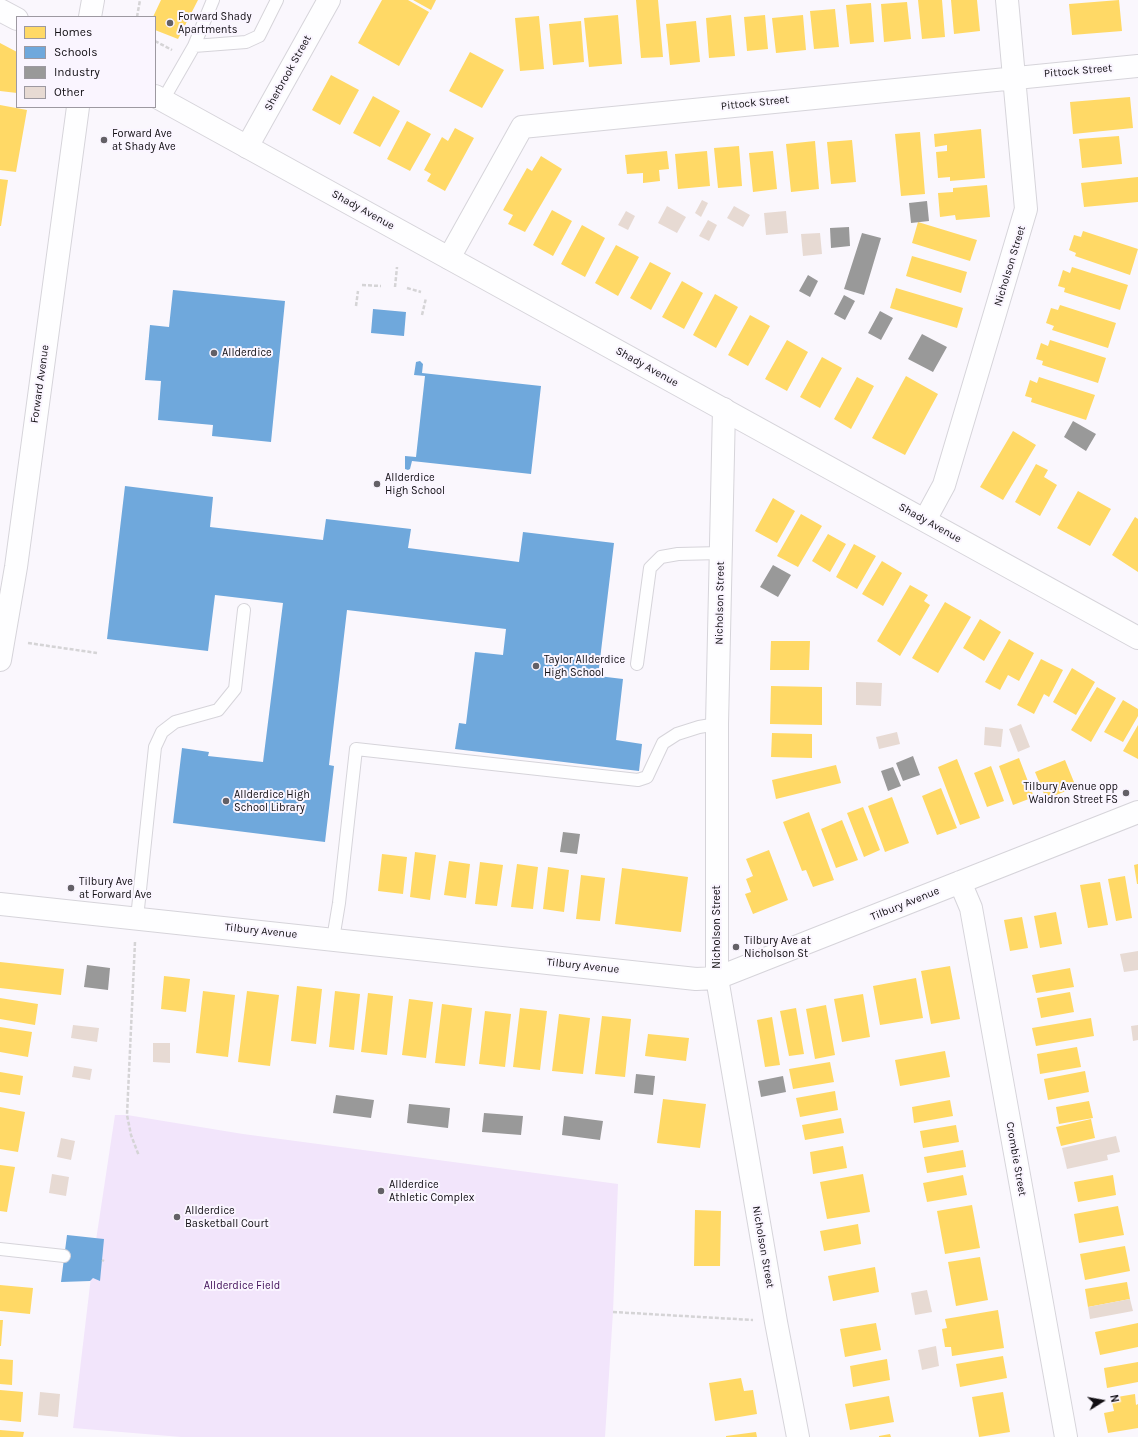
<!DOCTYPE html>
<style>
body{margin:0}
#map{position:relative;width:1138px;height:1437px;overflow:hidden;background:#faf7fd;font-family:Karla,sans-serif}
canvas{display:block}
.legend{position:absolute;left:16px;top:16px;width:140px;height:92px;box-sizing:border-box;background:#faf5ff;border:1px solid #9d99a1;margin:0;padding:5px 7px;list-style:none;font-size:12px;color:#120f14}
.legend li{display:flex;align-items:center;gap:8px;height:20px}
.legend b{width:20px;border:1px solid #9d99a1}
.north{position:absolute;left:1082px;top:1381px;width:40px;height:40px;-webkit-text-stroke:3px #faf5ff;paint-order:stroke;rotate:79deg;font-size:11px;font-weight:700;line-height:16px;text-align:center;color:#120f14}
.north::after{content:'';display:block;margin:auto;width:14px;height:18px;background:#120f14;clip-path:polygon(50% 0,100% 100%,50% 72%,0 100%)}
</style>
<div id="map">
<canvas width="1138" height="1437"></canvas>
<ul class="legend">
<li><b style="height:11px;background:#ffd966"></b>Homes</li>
<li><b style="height:11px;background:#6fa8dc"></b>Schools</li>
<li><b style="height:11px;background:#999"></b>Industry</li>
<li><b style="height:11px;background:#e7dad3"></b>Other</li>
</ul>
<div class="north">N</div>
</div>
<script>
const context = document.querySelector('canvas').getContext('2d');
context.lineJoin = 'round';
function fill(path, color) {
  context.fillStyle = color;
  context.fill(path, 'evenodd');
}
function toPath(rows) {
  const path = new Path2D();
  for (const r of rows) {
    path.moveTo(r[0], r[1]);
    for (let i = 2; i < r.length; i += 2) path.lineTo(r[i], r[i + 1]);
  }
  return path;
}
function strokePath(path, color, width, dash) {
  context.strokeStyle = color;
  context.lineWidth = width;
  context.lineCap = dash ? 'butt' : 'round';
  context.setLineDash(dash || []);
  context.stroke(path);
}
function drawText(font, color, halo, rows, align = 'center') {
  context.font = font + ' Karla,sans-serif';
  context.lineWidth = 4;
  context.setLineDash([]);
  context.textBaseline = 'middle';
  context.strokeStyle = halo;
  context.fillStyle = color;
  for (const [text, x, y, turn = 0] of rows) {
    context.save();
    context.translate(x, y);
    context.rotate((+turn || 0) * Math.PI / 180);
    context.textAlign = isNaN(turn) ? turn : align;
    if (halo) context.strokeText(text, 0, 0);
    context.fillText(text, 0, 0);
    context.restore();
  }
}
fill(toPath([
 [115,1115,127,1115,243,1134,618,1184,613,1312,605,1437,181,1437,73,1428,93,1260]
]), '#f2e5fb');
fill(toPath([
 [161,0,198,0,178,39,155,30,155,17,153,17],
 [382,0,408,0,429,12,399,66,358,43],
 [413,0,436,0,431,10],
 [636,0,658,0,663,57,641,58],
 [918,0,942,0,945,37,922,39],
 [951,0,977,0,980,31,954,34],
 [1119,0,1122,31,1072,35,1069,4],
 [907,2,911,39,884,42,881,4],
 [871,3,874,42,850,44,846,5],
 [835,9,839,47,814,49,810,11],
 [618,15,622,64,589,67,584,18],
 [731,15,735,56,709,58,706,18],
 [765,15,768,49,747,51,744,17],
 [803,15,806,50,776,53,772,18],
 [539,16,544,69,520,71,515,18],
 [581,21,584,62,553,65,549,24],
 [696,21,700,62,670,65,666,24],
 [0,43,17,52,17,93,0,91],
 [470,52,504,70,482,108,449,91],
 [331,75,359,90,340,125,312,110],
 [373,96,400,111,380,147,353,133],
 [1130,97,1133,128,1073,134,1070,102],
 [0,105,27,110,16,172,0,170],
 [407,121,431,134,410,171,387,159],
 [455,128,474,138,445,191,427,181,431,174,424,170,442,137,448,141],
 [981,129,985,178,950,181,950,177,938,178,936,152,947,151,947,145,935,147,934,134],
 [920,132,925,194,901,196,895,134],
 [1119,136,1122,164,1082,168,1079,139],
 [852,140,856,182,831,184,827,142],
 [815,141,819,189,791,192,786,144],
 [739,146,742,186,718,188,714,148],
 [667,151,669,169,659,170,660,181,643,183,643,173,627,174,625,155],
 [707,151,710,186,678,189,675,154],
 [773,151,777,189,753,192,749,153],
 [541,156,562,169,525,232,508,224,513,215,503,210,527,168,532,171],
 [1138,177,1138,202,1084,207,1081,183],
 [0,179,8,180,1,226,0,226],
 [987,185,990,217,956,220,955,215,940,217,938,193,953,192,953,188],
 [552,210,572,221,553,256,533,245],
 [918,222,977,240,970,261,912,243],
 [582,225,605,238,585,277,561,264],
 [1083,231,1138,249,1130,275,1075,256,1076,253,1069,250,1074,235,1081,237],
 [616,245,639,257,618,296,595,283],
 [912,256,967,272,961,293,906,276],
 [650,262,671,273,651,310,630,298],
 [1072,267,1128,285,1120,310,1064,292,1065,288,1058,286,1063,270,1070,273],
 [682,281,703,293,684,329,662,317],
 [896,288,963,308,957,328,890,308],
 [715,294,738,307,716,348,693,335],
 [1060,305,1116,323,1108,348,1052,330,1054,326,1046,323,1051,308,1058,310],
 [750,315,770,326,748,366,728,355],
 [787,340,808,352,787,391,765,379],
 [1050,340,1106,358,1098,383,1042,365,1043,361,1036,359,1041,343,1048,346],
 [822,357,842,368,820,408,800,397],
 [906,376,938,394,905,455,872,438],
 [857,377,874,386,851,429,834,419],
 [1039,377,1095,395,1086,420,1031,402,1032,398,1025,396,1030,380,1037,383],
 [1013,431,1036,445,1003,500,980,487],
 [1036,464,1048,470,1044,477,1057,485,1040,516,1015,502],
 [1078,491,1111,509,1090,546,1057,528],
 [773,498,795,511,777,543,755,531],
 [801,514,822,526,798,567,777,556],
 [1135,517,1138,519,1138,572,1112,555],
 [828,534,846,544,830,572,812,561],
 [854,544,876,556,857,589,836,577],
 [882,561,902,573,883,606,862,594],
 [910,585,928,595,924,601,930,605,900,656,877,641],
 [945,602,971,617,938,673,912,658],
 [980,619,1001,632,984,661,963,648],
 [1009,639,1034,653,1019,681,1008,675,1000,690,985,682],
 [771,641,810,641,809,670,770,670],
 [1041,659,1063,670,1049,697,1044,694,1034,714,1017,705],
 [1072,668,1095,682,1076,715,1053,702],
 [771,686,822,687,822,725,770,724],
 [1097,687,1116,698,1091,742,1071,730],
 [1123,700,1138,709,1138,716,1123,742,1104,732],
 [1138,725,1138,759,1123,751],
 [772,733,812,734,812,758,771,757],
 [1019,758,1034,797,1013,805,999,766],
 [957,759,980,818,960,825,938,767],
 [1065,760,1076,787,1046,799,1035,772],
 [836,765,841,783,776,799,772,780],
 [991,766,1004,801,987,807,974,773],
 [941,788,957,828,937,835,922,796],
 [892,797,909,843,885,852,868,806],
 [863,807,880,850,864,857,847,813],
 [809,812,834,880,813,887,806,870,802,871,783,822],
 [842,820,858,860,836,868,821,829],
 [769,850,788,900,753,914,745,894,751,892,746,879,753,876,746,859],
 [415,852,436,855,430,900,410,897],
 [382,854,407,857,403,894,378,891],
 [449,861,470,864,466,898,444,895],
 [480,862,503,865,497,906,475,904],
 [517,864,538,867,533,909,511,907],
 [1138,864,1138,884,1137,884,1134,865],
 [548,867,569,870,564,912,543,909],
 [622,868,688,877,681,932,615,924],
 [581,875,605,878,600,921,576,919],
 [1125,876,1132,918,1116,921,1108,879],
 [1100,882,1108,925,1088,928,1080,885],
 [1056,912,1062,944,1040,948,1034,916],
 [1022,917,1028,948,1010,951,1004,920],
 [0,962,64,969,61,995,0,988],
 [950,966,960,1019,931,1024,921,971],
 [1070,968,1074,987,1036,993,1032,975],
 [164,976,190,979,186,1012,161,1009],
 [916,978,923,1018,880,1025,873,986],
 [297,986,322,989,316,1044,291,1041],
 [203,991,235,995,228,1057,196,1053],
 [247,991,279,995,270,1066,238,1062],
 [335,991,360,994,354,1050,329,1047],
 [1070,992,1074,1012,1041,1018,1037,998],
 [368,993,393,996,387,1055,361,1052],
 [863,994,870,1037,842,1042,834,999],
 [0,998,38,1004,35,1025,0,1019],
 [409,999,433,1002,426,1058,402,1055],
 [442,1004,472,1008,465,1066,435,1063],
 [826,1005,835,1055,815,1059,806,1009],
 [520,1008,547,1011,540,1070,513,1067],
 [796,1008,804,1054,789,1056,780,1011],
 [485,1011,511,1014,505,1067,479,1064],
 [559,1014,590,1018,583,1074,552,1071],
 [602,1016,631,1019,625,1077,595,1074],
 [772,1017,780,1065,765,1067,757,1020],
 [1091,1018,1094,1036,1036,1046,1032,1028],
 [0,1027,32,1032,28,1057,0,1052],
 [648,1034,689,1038,686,1061,645,1056],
 [1077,1047,1081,1067,1040,1074,1037,1054],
 [945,1051,950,1077,900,1086,895,1060],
 [830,1062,834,1082,793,1089,789,1069],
 [1085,1071,1089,1092,1048,1100,1044,1079],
 [0,1072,23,1076,20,1095,0,1092],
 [835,1091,838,1110,800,1117,796,1098],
 [663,1099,706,1104,700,1148,657,1143],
 [950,1100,953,1116,914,1123,912,1107],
 [1089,1101,1093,1118,1059,1124,1056,1107],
 [0,1107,25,1112,18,1152,0,1149],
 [841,1118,844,1133,805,1140,802,1125],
 [1091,1119,1095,1138,1061,1146,1056,1127],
 [956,1125,959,1142,923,1148,920,1131],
 [843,1146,847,1168,813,1174,810,1152],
 [963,1150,966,1167,927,1173,924,1157],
 [0,1165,15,1167,7,1212,0,1211],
 [863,1174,870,1212,827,1219,820,1182],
 [963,1175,967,1195,927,1202,923,1183],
 [1113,1175,1116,1195,1078,1202,1074,1182],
 [972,1205,980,1248,945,1254,937,1211],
 [1118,1206,1124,1235,1079,1243,1074,1214],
 [695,1210,721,1211,720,1266,694,1266],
 [858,1224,861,1244,824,1251,820,1231],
 [1125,1246,1130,1271,1085,1280,1080,1254],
 [980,1257,988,1300,956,1306,948,1262],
 [875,1267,879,1292,833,1301,828,1276],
 [1127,1282,1130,1299,1088,1307,1085,1289],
 [0,1285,33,1288,30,1314,0,1311],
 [998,1310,1004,1348,952,1356,951,1347,945,1347,942,1329,947,1328,945,1319],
 [0,1320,3,1320,1,1346,0,1346],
 [876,1323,881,1350,845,1357,840,1329],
 [1138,1323,1138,1347,1100,1355,1095,1332],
 [1003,1356,1007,1378,960,1387,956,1364],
 [0,1359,13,1360,12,1385,0,1384],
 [887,1359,890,1380,853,1387,850,1366],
 [1138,1362,1138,1382,1107,1388,1104,1368],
 [741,1378,744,1391,753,1390,757,1414,715,1421,709,1383],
 [0,1390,23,1392,21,1422,0,1420],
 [1003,1392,1010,1432,979,1437,972,1397],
 [1135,1394,1136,1405,1138,1404,1138,1428,1108,1433,1104,1413,1114,1411,1111,1398],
 [889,1396,894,1422,850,1430,845,1404],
 [0,1430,24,1432,23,1437,0,1437],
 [756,1432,757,1437,726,1437,726,1436],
 [890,1434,891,1437,879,1437,879,1436]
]), '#ffd966');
fill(toPath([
 [173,290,285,301,271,442,212,436,213,425,158,420,161,381,145,380,150,325,169,327],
 [373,309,406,312,404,336,371,333],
 [420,361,423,364,422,373,541,386,531,474,412,461,410,469,408,470,405,469,405,456,416,457,425,376,414,375,416,362],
 [125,486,213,497,210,527,323,540,326,519,411,529,408,548,519,562,523,532,614,543,598,676,623,679,616,740,642,744,639,771,455,749,459,723,466,724,475,652,503,655,506,629,347,610,329,765,334,766,325,842,173,823,182,748,209,752,208,756,263,762,283,603,215,595,208,651,107,639],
 [67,1235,104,1239,100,1281,93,1278,90,1281,61,1282]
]), '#6fa8dc');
fill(toPath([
 [927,201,929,221,911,223,909,203],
 [849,227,850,246,831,248,830,228],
 [862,233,881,238,864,295,844,289],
 [808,275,818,281,810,297,799,291],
 [844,295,855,301,845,320,834,314],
 [880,311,893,318,881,340,868,333],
 [922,334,947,347,933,372,908,359],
 [1073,421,1096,434,1086,451,1064,437],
 [773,565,791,575,778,597,760,587],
 [913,756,920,775,903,781,896,763],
 [893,767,901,786,888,791,881,771],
 [563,832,580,834,577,854,560,852],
 [87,965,110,968,108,990,84,987],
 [636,1074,655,1076,653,1095,634,1093],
 [783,1076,786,1092,761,1097,758,1081],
 [336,1095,374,1100,371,1118,333,1113],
 [409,1104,450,1108,448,1128,407,1123],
 [484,1113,523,1116,521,1135,482,1132],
 [564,1116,603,1121,600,1140,562,1135]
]), '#999');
fill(toPath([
 [702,200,708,203,701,217,695,213],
 [667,206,686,217,677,233,658,223],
 [734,206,750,215,743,227,727,218],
 [626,211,635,216,628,230,618,225],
 [786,211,788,233,766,235,764,213],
 [708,220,717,225,709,241,699,236],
 [820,233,822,254,803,256,801,234],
 [856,682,882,683,881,706,856,705],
 [1021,724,1030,747,1018,752,1009,729],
 [985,727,1003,729,1001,747,984,745],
 [897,732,900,744,879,749,876,737],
 [1138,951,1138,970,1124,972,1120,954],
 [73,1025,99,1028,97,1042,71,1038],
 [1138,1025,1138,1040,1133,1041,1131,1026],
 [153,1043,170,1043,170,1063,153,1062],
 [74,1066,92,1069,90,1080,72,1077],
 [1116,1136,1120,1152,1107,1155,1108,1160,1067,1169,1062,1148],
 [61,1138,75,1141,71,1160,57,1157],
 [52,1174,69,1177,66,1196,49,1193],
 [927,1290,932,1312,915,1315,911,1293],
 [1130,1299,1133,1311,1090,1319,1088,1307],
 [936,1346,939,1366,922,1370,918,1350],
 [40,1392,60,1394,58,1417,38,1415]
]), '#e7dad3');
const lane = toPath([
 [194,46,246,42,259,36,277,0],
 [163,100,194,46,213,0],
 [637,664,650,568,661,557,678,554,721,553],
 [137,918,155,747,162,732,175,722,218,710,235,689,244,610],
 [333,939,339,903,356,749,638,780,647,777,663,743,677,734,699,727,717,724],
 [0,1249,64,1256]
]);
const street = toPath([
 [247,147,329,0],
 [449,258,522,127,1138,66],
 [724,409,717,724,717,978,776,1322,798,1437],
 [925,520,944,485,1026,209,1007,0],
 [960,882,971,908,1066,1437],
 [0,904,696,979,717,978,1138,812]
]);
const secondary = toPath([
 [90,17,93,0],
 [0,660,16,567,78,107]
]);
const primary = toPath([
 [0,10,17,19],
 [155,96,1138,638]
]);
strokePath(lane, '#d6d4da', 14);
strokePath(street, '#d6d4da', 24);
strokePath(secondary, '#d6d4da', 24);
strokePath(primary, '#d6d4da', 24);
strokePath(toPath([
 [137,17,140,0],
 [155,41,172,50],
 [362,285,381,286],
 [395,287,397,267],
 [407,288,421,292],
 [356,306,358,291],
 [422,315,426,298],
 [28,643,97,653],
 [135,942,127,1115,131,1135,139,1156],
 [102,1260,104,1261],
 [613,1312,753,1320]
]), '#d5d4d6', 2.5, [4, 2]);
strokePath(lane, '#fefeff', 12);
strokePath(street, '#fefeff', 22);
strokePath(secondary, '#fefeff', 22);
strokePath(primary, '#fefeff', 22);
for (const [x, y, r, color] of [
 [170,23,4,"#636066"],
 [104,140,4,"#636066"],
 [214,353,4,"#636066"],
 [377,484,4,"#636066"],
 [536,666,4,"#636066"],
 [1126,793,4,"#636066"],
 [226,801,4,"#636066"],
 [71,888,4,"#636066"],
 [736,947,4,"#636066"],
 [381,1191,4,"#636066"],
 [177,1217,4,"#636066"]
]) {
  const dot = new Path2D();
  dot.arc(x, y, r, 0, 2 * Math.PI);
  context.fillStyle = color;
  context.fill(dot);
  strokePath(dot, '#faf5ff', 1.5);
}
drawText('11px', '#120f14', '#faf5ff', [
 ["Forward Shady",178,17],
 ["Apartments",178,30],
 ["Forward Ave",112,134],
 ["at Shady Ave",112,147],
 ["Allderdice",222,353],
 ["Allderdice",385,478],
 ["High School",385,491],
 ["Taylor Allderdice",544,660],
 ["High School",544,673],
 ["Tilbury Avenue opp",1118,787,"right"],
 ["Waldron Street FS",1118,800,"right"],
 ["Allderdice High",234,795],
 ["School Library",234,808],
 ["Tilbury Ave",79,882],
 ["at Forward Ave",79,895],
 ["Tilbury Ave at",744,941],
 ["Nicholson St",744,954],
 ["Allderdice",389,1185],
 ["Athletic Complex",389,1198],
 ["Allderdice",185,1211],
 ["Basketball Court",185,1224]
], 'left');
drawText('11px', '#120f14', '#faf5ff', [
 ["Pittock Street",1078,71,-5],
 ["Sherbrook Street",288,73,-61],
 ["Pittock Street",755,103,-6],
 ["Shady Avenue",363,210,29],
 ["Nicholson Street",1010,266,-73],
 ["Shady Avenue",647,367,29],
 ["Forward Avenue",40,384,-82],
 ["Shady Avenue",930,523,29],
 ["Nicholson Street",720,603,-89],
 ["Tilbury Avenue",905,904,-22],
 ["Nicholson Street",717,927,-90],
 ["Tilbury Avenue",261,931,6],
 ["Tilbury Avenue",583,966,6],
 ["Crombie Street",1016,1159,80],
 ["Nicholson Street",763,1247,80]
]);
drawText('11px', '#410f59', '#faf5ff', [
 ["Allderdice Field",242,1286]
]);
</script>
